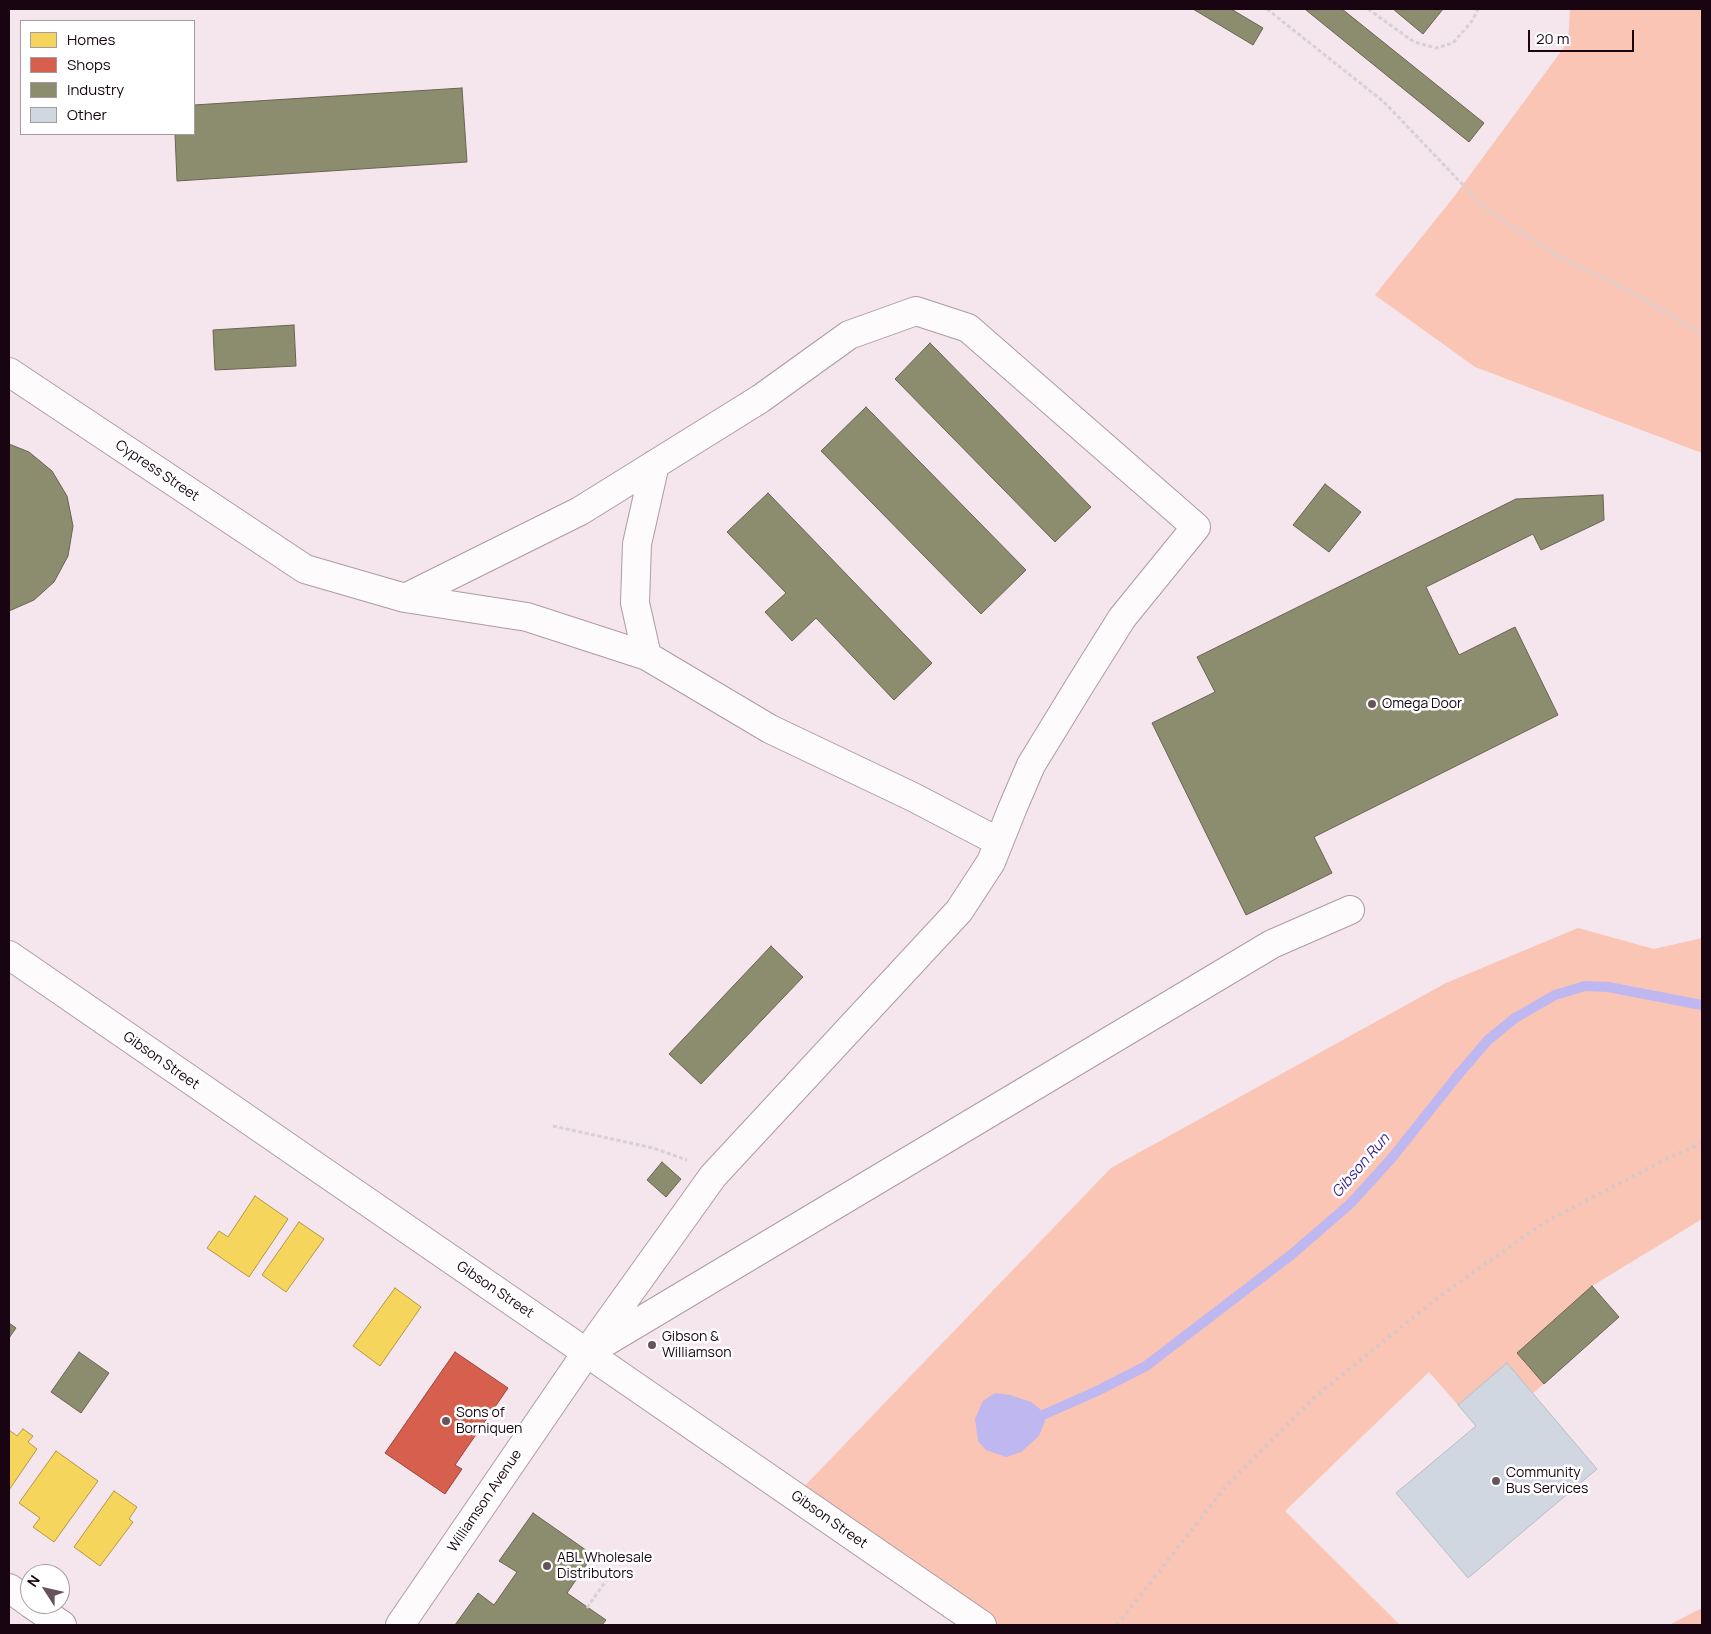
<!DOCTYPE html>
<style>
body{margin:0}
#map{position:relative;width:1711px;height:1634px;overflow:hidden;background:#f5e5ed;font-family:Manrope,sans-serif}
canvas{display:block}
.frame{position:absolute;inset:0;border:10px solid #190411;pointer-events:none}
.legend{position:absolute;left:20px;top:20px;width:175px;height:115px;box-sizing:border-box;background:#fff;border:1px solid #a39ba0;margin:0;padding:6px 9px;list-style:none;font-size:15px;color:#190411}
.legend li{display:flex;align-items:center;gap:10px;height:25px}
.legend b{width:25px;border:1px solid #a39ba0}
.north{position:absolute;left:20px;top:1564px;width:50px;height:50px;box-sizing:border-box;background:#fff;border:1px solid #a39ba0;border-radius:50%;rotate:305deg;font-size:14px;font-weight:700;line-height:20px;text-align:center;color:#190411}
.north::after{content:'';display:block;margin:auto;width:18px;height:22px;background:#66535e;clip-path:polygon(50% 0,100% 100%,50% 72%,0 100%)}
.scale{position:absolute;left:1528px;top:30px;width:106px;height:22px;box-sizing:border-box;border:2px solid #190411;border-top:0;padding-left:6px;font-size:15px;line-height:18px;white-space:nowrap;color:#190411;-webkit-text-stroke:4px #fff;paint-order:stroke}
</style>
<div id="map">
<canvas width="1711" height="1634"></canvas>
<div class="frame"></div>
<ul class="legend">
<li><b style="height:14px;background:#f6d55c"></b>Homes</li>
<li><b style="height:14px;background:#d6604d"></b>Shops</li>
<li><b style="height:14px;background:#8c8c6e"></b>Industry</li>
<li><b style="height:14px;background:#d0d7e0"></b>Other</li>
</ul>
<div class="north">N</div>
<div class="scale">20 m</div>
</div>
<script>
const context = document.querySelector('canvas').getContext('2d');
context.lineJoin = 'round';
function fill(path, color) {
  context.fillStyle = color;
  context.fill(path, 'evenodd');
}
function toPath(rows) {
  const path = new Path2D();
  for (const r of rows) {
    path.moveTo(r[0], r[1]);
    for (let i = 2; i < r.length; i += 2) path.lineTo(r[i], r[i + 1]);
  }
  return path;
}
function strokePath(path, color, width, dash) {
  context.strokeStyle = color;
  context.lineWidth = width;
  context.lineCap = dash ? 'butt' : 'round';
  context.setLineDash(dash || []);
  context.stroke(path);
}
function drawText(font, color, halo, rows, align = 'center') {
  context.font = font + ' Manrope,sans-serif';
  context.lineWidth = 5;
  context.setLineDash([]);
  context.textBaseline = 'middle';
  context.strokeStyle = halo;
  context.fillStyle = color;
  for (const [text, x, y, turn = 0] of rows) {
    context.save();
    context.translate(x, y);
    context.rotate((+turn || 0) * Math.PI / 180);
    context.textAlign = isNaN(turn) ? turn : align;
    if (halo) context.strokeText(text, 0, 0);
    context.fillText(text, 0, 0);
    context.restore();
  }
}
fill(toPath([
 [1570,9,1702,9,1702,453,1475,367,1375,295,1453,198,1568,42],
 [1578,928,1654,949,1702,938,1702,1219,1592,1286,1517,1353,1544,1384,1533,1393,1507,1363,1458,1405,1429,1372,1285,1511,1400,1625,982,1625,795,1496,1111,1168,1446,983],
 [1702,1608,1702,1625,1669,1625]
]), '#fac5b4');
fill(toPath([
 [995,1393,1010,1395,1031,1402,1040,1409,1045,1421,1039,1436,1021,1452,1006,1457,986,1450,978,1441,975,1419,983,1401]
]), '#beb7f0');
const homes = toPath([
 [255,1196,288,1219,249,1277,207,1248,219,1231,228,1237,255,1196],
 [299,1222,324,1239,286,1292,262,1275,299,1222],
 [395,1288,421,1307,380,1366,353,1346,395,1288],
 [23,1429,33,1436,28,1442,37,1449,9,1490,9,1430,17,1436,23,1429],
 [56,1451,98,1481,54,1542,33,1527,40,1518,19,1503,56,1451],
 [114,1491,137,1507,129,1519,133,1522,100,1566,74,1547,114,1491]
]);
fill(homes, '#f6d55c');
strokePath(homes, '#b49646', 1);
const shops = toPath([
 [455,1352,508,1388,455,1465,462,1469,445,1494,385,1453,455,1352]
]);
fill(shops, '#d6604d');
strokePath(shops, '#9d443b', 1);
const industry = toPath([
 [1193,9,1231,9,1263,28,1253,45,1193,9],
 [1307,9,1342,9,1484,123,1469,142,1306,10,1307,9],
 [1393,9,1443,9,1423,34,1393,9],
 [462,88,467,162,177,181,175,134,194,134,194,105,462,88],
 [294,325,296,366,215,370,213,330,294,325],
 [930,343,1091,507,1055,542,895,379,930,343],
 [866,407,1026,570,981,614,821,451,866,407],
 [9,444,29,452,52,471,67,496,73,526,68,556,54,582,34,600,9,611,9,444],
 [1325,484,1361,512,1329,552,1293,525,1325,484],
 [768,493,932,663,894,700,816,618,792,641,765,612,786,593,727,532,768,493],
 [1603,495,1604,520,1541,550,1533,534,1426,587,1459,655,1515,627,1558,715,1314,837,1332,873,1246,915,1152,723,1215,692,1197,657,1516,499,1603,495],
 [771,946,803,977,701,1084,669,1054,771,946],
 [662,1162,681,1179,666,1197,647,1180,662,1162],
 [1592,1286,1619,1317,1544,1384,1517,1353,1592,1286],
 [9,1323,16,1328,9,1338,9,1323],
 [79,1352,109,1373,81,1413,51,1392,79,1352],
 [533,1513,593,1555,567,1593,606,1620,602,1625,455,1625,478,1593,494,1605,517,1572,499,1561,533,1513]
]);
fill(industry, '#8c8c6e');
strokePath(industry, '#6a6352', 1);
strokePath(toPath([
 [1043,1415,1097,1391,1146,1366,1291,1255,1350,1204,1391,1159,1458,1075,1488,1040,1515,1018,1555,995,1585,986,1608,987,1702,1005]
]), '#beb7f0', 10);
const building = toPath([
 [1507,1363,1597,1469,1468,1578,1396,1493,1476,1426,1458,1405,1507,1363]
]);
fill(building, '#d0d7e0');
strokePath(building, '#b5bdc6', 1);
const minor = toPath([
 [9,372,305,569,405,598,527,617,647,656,770,729,913,797,999,842],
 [647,656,635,603,637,544,655,464],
 [9,955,982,1625],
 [597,1347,1272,944,1350,910],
 [9,1588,30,1603],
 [31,1604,62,1625],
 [400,1625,587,1352,713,1176,959,911,991,862,1013,807,1031,765,1080,685,1122,618,1196,527,968,328,916,311,849,335,760,399,580,511,405,598]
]);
strokePath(minor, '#ad9ba5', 30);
strokePath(toPath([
 [1267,9,1384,102,1486,209,1556,255,1641,297,1696,331,1702,337],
 [1368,9,1414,42,1436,48,1453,43,1472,21,1478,9],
 [553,1126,653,1148,687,1160],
 [587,1608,614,1569]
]), '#d7d1d4', 3, [4, 2.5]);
strokePath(minor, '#fefbfc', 28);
strokePath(toPath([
 [1117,1625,1227,1485,1317,1395,1440,1296,1542,1224,1664,1160,1702,1143]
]), '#cfcacd', 4, [2.5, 5]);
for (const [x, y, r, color] of [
 [1372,704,5,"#66535e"],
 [652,1345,5,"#66535e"],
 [446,1421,5,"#66535e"],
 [1496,1481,5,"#66535e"],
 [547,1566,5,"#66535e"]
]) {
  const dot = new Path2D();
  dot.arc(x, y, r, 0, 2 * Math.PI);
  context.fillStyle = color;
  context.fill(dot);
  strokePath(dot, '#fff', 2);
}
drawText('14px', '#190411', '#fff', [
 ["Cypress Street",157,471,34],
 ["Gibson Street",161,1061,35],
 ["Gibson Street",495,1290,34],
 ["Williamson Avenue",485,1501,-56],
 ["Gibson Street",829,1520,35]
]);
drawText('14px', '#190411', '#fff', [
 ["Omega Door",1382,704],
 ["Gibson &",662,1337],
 ["Williamson",662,1353],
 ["Sons of",456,1413],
 ["Borniquen",456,1429],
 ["Community",1506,1473],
 ["Bus Services",1506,1489],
 ["ABL Wholesale",557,1558],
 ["Distributors",557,1574]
], 'left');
drawText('italic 15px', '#3b1f90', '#fff', [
 ["Gibson Run",1361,1166,-49]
]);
</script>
